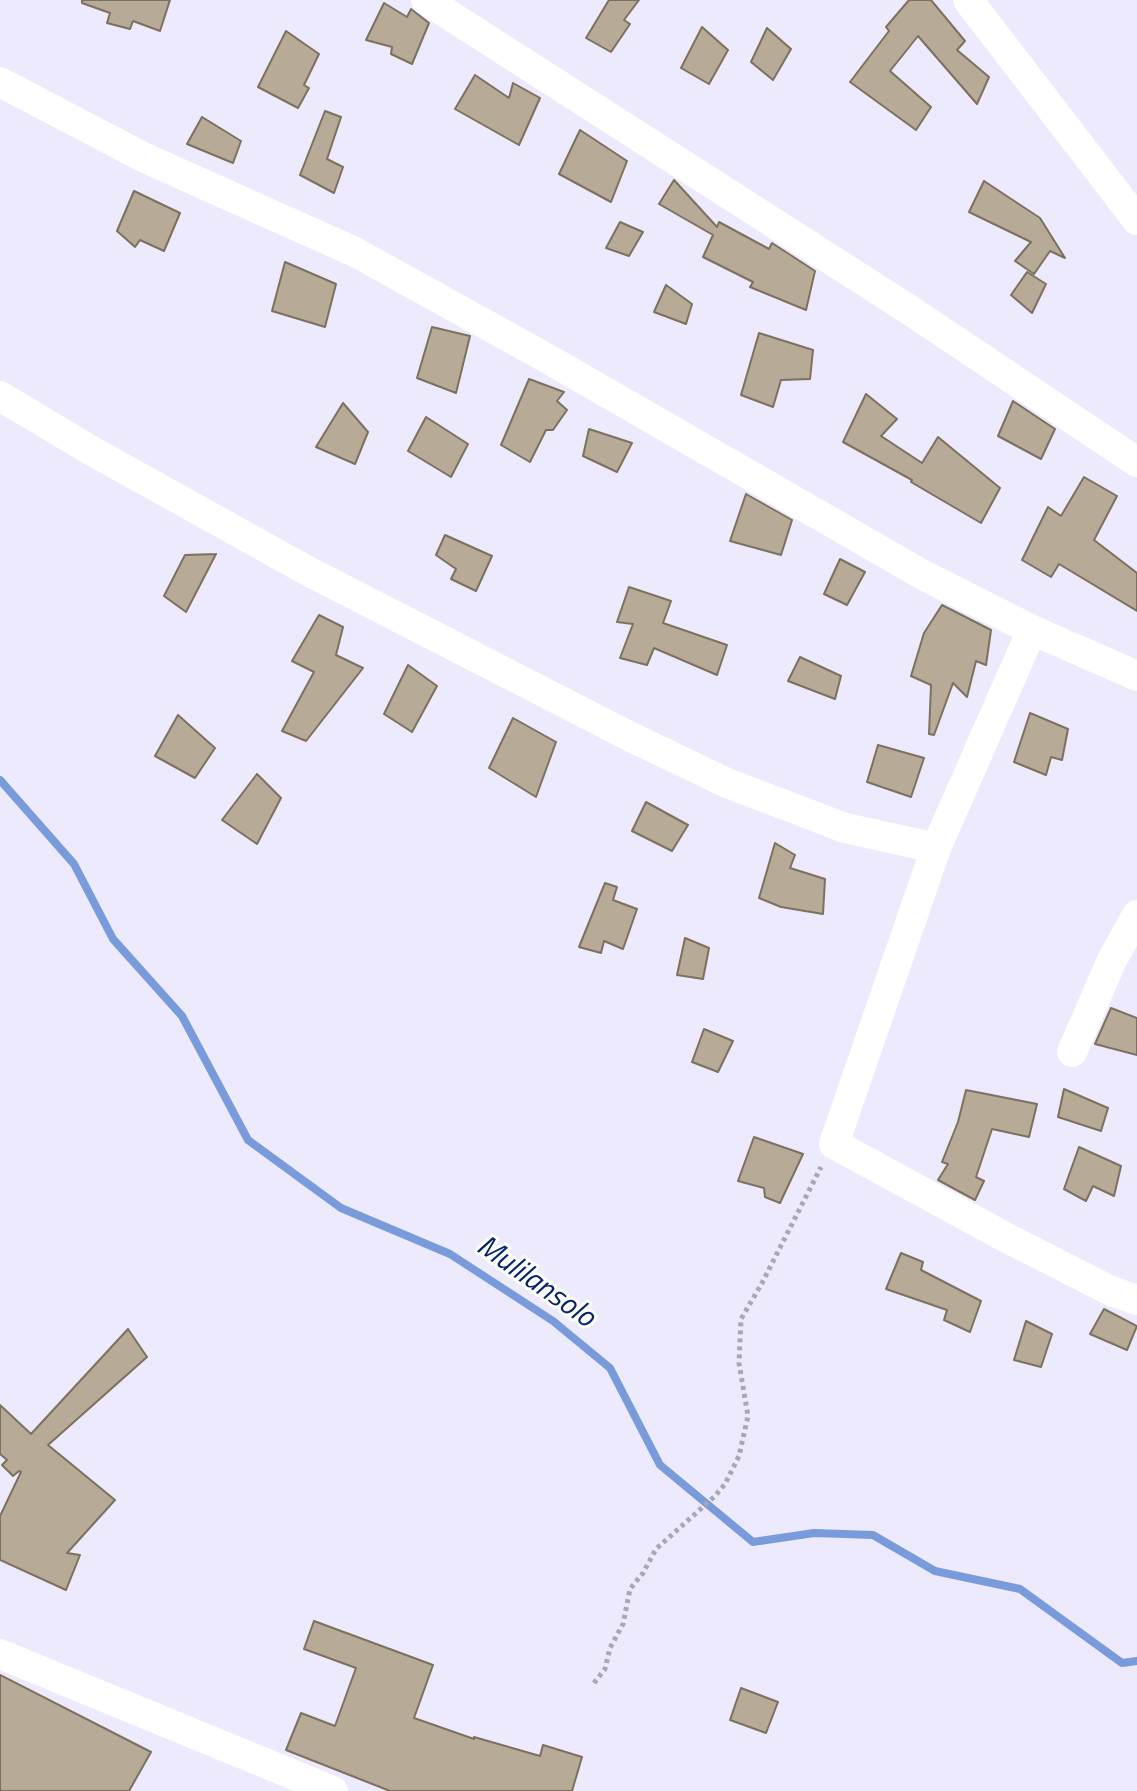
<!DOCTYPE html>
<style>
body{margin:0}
canvas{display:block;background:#eceafc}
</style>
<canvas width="1137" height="1791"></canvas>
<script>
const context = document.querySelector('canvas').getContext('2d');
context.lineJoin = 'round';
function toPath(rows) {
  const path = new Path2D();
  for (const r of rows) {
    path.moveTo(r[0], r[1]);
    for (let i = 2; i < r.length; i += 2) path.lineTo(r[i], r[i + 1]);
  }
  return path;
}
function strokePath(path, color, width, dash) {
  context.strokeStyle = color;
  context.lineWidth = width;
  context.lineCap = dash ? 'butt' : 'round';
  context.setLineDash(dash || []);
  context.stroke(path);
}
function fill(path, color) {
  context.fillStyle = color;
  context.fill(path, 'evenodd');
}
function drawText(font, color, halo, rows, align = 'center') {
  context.font = font + ' "Titillium Web",sans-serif';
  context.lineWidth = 6;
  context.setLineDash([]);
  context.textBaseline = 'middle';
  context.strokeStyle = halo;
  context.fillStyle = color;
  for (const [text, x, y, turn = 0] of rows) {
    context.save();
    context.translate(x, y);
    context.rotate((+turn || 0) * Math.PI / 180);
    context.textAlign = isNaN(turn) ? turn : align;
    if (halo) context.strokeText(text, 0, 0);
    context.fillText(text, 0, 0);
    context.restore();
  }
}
strokePath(toPath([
 [0,780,74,864,113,939,182,1016,248,1140,341,1208,450,1254,553,1321,610,1368,660,1465,753,1542,814,1533,873,1535,935,1571,1020,1589,1122,1663,1137,1661]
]), '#7a9bdb', 8);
const building = toPath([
 [82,0,170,0,160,31,133,21,130,29,107,23,110,13,82,3,82,0],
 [609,0,639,0,624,20,630,24,611,52,586,38,609,0],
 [909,0,931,0,965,41,957,50,989,77,977,104,918,36,890,71,931,107,916,130,850,82,889,31,886,27,909,0],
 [384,3,407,17,411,9,429,23,412,64,391,54,392,47,366,40,384,3],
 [702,27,728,50,709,84,681,68,702,27],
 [767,28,791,49,773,80,751,62,767,28],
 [286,31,319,54,304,85,309,88,298,108,258,87,286,31],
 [475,75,509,98,513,83,540,98,519,145,455,109,475,75],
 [325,111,341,117,327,159,343,167,334,193,300,175,325,111],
 [202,117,241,141,233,163,187,144,202,117],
 [580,130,627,161,611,202,559,174,580,130],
 [674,180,717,227,719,222,769,249,772,243,815,271,806,310,750,287,753,282,703,257,713,235,659,204,674,180],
 [984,181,1040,218,1065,258,1050,251,1034,274,1015,261,1031,242,969,212,984,181],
 [134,191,180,213,164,251,140,240,135,247,117,231,134,191],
 [620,222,643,232,629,256,606,248,620,222],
 [285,262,336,284,325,327,272,311,285,262],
 [1027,272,1046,284,1032,313,1011,295,1027,272],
 [666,285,692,304,686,324,654,312,666,285],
 [432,327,470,336,456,393,417,378,432,327],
 [759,333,813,350,810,379,781,380,773,407,741,395,759,333],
 [529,379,564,392,557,401,567,410,553,430,546,430,530,462,501,445,529,379],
 [866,394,897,419,881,436,922,463,938,437,1000,488,981,523,911,482,912,480,843,442,866,394],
 [1013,401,1055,429,1041,459,998,436,1013,401],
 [343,403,368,432,355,464,316,447,343,403],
 [426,417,468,444,451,477,408,451,426,417],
 [589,429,632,443,617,472,583,456,589,429],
 [1084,477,1117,496,1094,540,1137,573,1137,611,1059,564,1051,577,1022,560,1048,507,1061,516,1084,477],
 [746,494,792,520,781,555,730,541,746,494],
 [445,535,492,556,476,591,451,579,456,569,436,555,445,535],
 [216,554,186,612,164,596,185,555,216,554],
 [840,559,865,572,847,605,824,594,840,559],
 [629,587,671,601,663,623,727,645,717,675,654,648,647,665,620,658,633,624,617,622,629,587],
 [942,605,991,630,986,665,976,661,967,697,953,683,934,735,929,734,931,685,911,676,924,633,942,605],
 [319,615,343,627,336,655,363,668,306,741,282,731,314,672,292,661,319,615],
 [800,657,841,676,835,699,788,681,800,657],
 [408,665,437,686,412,732,384,714,408,665],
 [1030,713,1068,729,1062,760,1051,757,1046,775,1014,762,1030,713],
 [178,715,215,748,195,778,155,756,178,715],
 [513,718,556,742,536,797,489,768,513,718],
 [878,745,924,758,911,797,867,782,878,745],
 [257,774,281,798,257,844,222,820,257,774],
 [646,802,688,825,672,851,632,831,646,802],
 [775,843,795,855,790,868,825,879,823,914,781,907,759,898,775,843],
 [605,883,617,887,613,900,637,909,623,949,604,941,601,953,579,947,605,883],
 [685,938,709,948,703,979,677,975,685,938],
 [1111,1008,1137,1018,1137,1055,1095,1044,1111,1008],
 [704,1029,733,1041,718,1072,692,1062,704,1029],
 [1064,1089,1108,1108,1101,1131,1058,1117,1064,1089],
 [966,1090,1037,1104,1029,1137,992,1129,976,1177,984,1181,975,1200,938,1180,948,1164,942,1162,958,1122,966,1090],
 [754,1137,803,1154,780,1203,765,1197,764,1188,738,1181,754,1137],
 [1079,1147,1121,1166,1114,1196,1093,1186,1086,1201,1064,1189,1079,1147],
 [901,1253,923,1262,921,1270,981,1301,970,1332,944,1320,947,1310,886,1289,901,1253],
 [1104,1309,1137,1326,1127,1350,1090,1334,1104,1309],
 [1026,1321,1052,1334,1041,1367,1014,1360,1026,1321],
 [128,1329,147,1357,48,1445,115,1500,67,1553,80,1555,66,1590,0,1560,0,1516,21,1472,19,1471,13,1476,2,1465,7,1460,0,1454,0,1405,31,1434,128,1329],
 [314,1621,433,1665,414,1718,474,1739,474,1737,540,1756,543,1745,582,1757,572,1791,390,1791,286,1750,301,1713,335,1726,356,1668,304,1649,314,1621],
 [0,1675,151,1752,129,1791,0,1791,0,1675],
 [741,1688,778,1702,766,1733,730,1720,741,1688]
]);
fill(building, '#b7ab98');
strokePath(building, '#7c715f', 2);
strokePath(toPath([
 [594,1683,605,1669,610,1648,623,1624,630,1589,643,1573,656,1549,715,1496,725,1484,739,1456,748,1416,739,1363,741,1319,762,1283,821,1167]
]), '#a9a7b6', 5, [4, 4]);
strokePath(toPath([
 [426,0,908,309,1137,462],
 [968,0,1137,220],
 [0,82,145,158,355,252,550,360,923,575,1032,630],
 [0,396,92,451,306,570,629,736,727,783,845,828,936,848],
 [1137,676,1032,630,936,848,834,1144,1005,1237,1111,1291,1137,1300],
 [1072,1052,1112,960,1137,915],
 [0,1654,333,1791]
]), '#fff', 30);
drawText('italic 30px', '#04246d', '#fff', [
 ["Mulilansolo",535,1283,35]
]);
</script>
